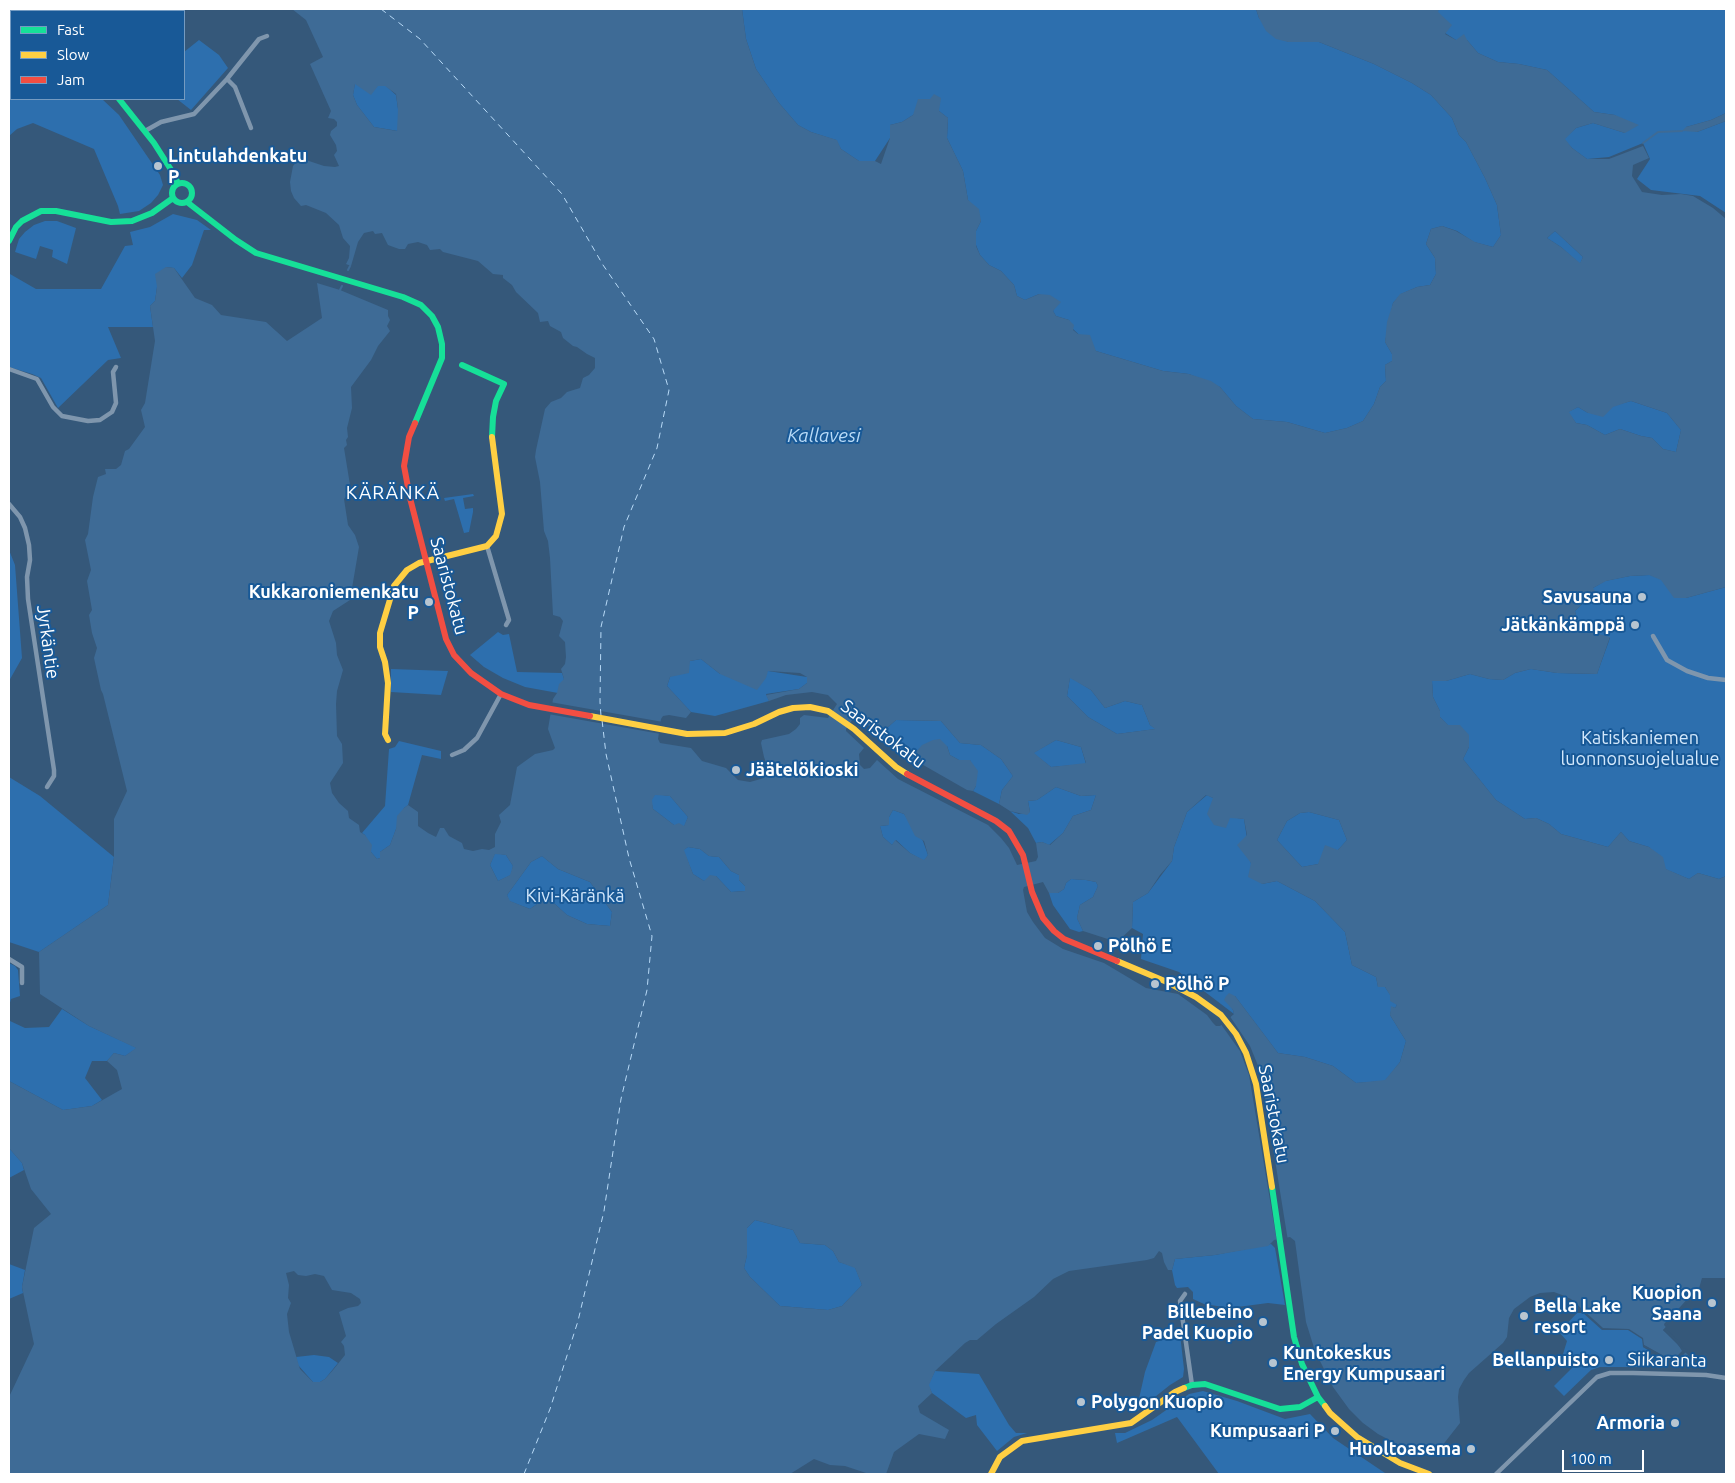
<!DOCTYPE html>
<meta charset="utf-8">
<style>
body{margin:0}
#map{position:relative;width:1735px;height:1483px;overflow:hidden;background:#35587a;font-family:Ubuntu,sans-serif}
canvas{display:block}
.frame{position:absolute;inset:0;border:10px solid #fff;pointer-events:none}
.legend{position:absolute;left:10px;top:10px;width:175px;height:90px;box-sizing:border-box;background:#185997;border:1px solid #749bc1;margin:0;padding:6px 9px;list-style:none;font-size:15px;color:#fff}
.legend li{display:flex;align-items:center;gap:10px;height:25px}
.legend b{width:25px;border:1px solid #749bc1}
.scale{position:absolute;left:1562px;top:1450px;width:82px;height:22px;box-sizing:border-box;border:2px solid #fff;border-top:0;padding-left:6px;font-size:15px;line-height:18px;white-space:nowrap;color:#fff;-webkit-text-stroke:4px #185997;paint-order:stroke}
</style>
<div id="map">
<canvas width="1735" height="1483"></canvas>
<div class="frame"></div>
<ul class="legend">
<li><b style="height:6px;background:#16e098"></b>Fast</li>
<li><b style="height:6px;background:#ffcf43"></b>Slow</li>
<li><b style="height:6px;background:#f24e42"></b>Jam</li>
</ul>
<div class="scale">100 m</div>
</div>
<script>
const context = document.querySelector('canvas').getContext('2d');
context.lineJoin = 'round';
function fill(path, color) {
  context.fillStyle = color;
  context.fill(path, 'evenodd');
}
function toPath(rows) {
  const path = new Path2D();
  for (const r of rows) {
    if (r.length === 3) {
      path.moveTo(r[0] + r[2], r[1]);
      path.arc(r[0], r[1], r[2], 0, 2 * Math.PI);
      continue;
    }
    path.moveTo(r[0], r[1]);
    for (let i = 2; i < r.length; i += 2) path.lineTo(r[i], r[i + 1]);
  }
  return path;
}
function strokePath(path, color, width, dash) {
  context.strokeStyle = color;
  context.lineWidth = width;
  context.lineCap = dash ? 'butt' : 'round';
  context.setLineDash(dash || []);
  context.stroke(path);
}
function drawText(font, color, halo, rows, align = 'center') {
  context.font = font + ' Ubuntu,sans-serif';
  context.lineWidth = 4;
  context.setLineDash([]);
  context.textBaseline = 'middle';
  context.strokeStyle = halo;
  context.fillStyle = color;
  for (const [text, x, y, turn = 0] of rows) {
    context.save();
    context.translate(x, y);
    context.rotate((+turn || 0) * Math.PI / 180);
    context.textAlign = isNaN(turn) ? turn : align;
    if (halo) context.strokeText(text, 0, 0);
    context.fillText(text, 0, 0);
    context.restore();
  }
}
fill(toPath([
 [742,9,1256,9,1259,18,1288,42,1319,42,1374,64,1412,83,1431,95,1452,118,1459,135,1466,142,1485,178,1497,205,1501,235,1493,247,1474,242,1457,231,1442,226,1431,229,1426,244,1435,258,1436,274,1430,285,1417,287,1401,294,1393,303,1385,342,1392,354,1392,361,1385,365,1386,381,1380,387,1374,404,1363,421,1347,428,1325,433,1287,422,1253,419,1236,406,1220,387,1189,374,1163,371,1096,351,1073,329,1069,320,1056,316,1053,311,1055,306,1039,294,1025,300,1017,296,1014,285,1001,271,989,265,980,255,976,245,976,231,981,221,968,200,963,171,947,138,948,118,939,111,930,99,913,115,902,122,890,125,890,138,875,161,859,161,841,149,836,140,811,132,798,125,779,103,756,69,746,39],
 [1439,9,1726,9,1726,113,1711,120,1686,127,1697,132,1726,121,1726,213,1700,196,1651,190,1637,179,1650,159,1643,143,1609,157,1587,159,1572,148,1564,139,1576,128,1593,123,1625,133,1615,115,1594,112,1547,70,1519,64,1498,62,1478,53,1467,40,1456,40,1445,33,1437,12],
 [9,24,11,25,11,99,102,99,119,115,160,175,163,185,158,195,151,203,139,211,120,214,118,206,94,149,33,123,17,129,9,136,9,139],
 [199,40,219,55,228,68,191,110,177,99,184,99,184,52],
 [355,83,386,86,396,95,398,109,398,131,374,127,357,105,353,95],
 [173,214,197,220,211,230,204,230,192,265,182,278,174,268,166,267,157,287,155,301,150,306,153,327,108,327,121,358,108,360,58,408,41,378,32,374,9,367,9,284,10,274,36,289,101,289,125,246,133,245,130,232,150,227],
 [45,221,57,221,76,228,67,264,52,257,53,250,40,246,36,259,15,252,19,239,25,232,34,225],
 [1555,231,1583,257,1580,264,1561,247,1547,238],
 [1631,401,1667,413,1681,430,1676,452,1663,449,1652,438,1641,436,1620,429,1605,435,1587,425,1576,423,1568,412,1578,407,1588,413],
 [473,494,474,496,463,498,465,509,473,508,473,512,469,532,464,533,454,499,445,501,444,498],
 [9,550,15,565,22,658,9,681],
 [1650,575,1661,579,1686,598,1726,587,1726,876,1719,879,1698,873,1689,879,1665,869,1649,847,1629,841,1621,832,1608,847,1561,834,1549,824,1536,818,1525,819,1496,800,1463,759,1469,747,1440,717,1440,711,1433,697,1432,681,1446,681,1470,674,1489,679,1503,680,1515,673,1531,669,1557,673,1597,674,1610,638,1588,631,1578,624,1575,611,1582,604,1593,588,1605,581,1630,576],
 [498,632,503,635,509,634,517,672,562,673,564,679,558,693,525,687,503,678,484,667,470,655],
 [701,659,720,674,768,671,807,677,807,683,799,689,766,694,769,701,715,716,691,712,667,686,670,677,690,661],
 [391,670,391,669,448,671,441,695,391,692],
 [1070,677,1091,690,1105,708,1125,701,1142,705,1150,725,1156,729,1117,734,1088,717,1067,696],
 [896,720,941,721,960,743,981,745,1001,759,1013,776,1002,790,999,804,973,791,976,786,976,780,970,760,959,760,950,755,947,746,917,751,916,756,912,760,879,735],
 [1056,740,1081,747,1086,764,1051,767,1033,753],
 [399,741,441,751,441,759,422,755,408,805,404,808,390,845,380,852,380,858,377,859,371,852,365,835,362,833,385,806,389,749,395,747],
 [9,777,40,796,114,857,108,905,39,952,9,942],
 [1056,787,1081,796,1096,795,1091,810,1073,816,1063,833,1049,845,1042,842,1036,843,1028,828,1010,811,1019,814,1030,812,1028,801,1037,800],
 [655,794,670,796,688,817,684,827,674,825,653,809,651,800],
 [1207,795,1213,798,1230,817,1244,819,1251,864,1262,884,1277,881,1315,901,1345,932,1352,965,1376,977,1378,987,1385,987,1397,1005,1395,1008,1392,1007,1390,1015,1406,1041,1400,1062,1385,1081,1356,1083,1333,1066,1305,1057,1278,1053,1235,996,1230,1005,1233,1010,1234,1014,1179,972,1141,959,1143,934,1132,928,1133,902,1148,893,1172,861,1174,847,1187,812],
 [893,810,904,814,923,841,928,855,924,861,910,853,896,840,892,845,883,837,880,826,889,825,889,817],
 [1309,812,1339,820,1347,840,1338,850,1318,864,1302,867,1277,840,1287,821,1300,813],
 [688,847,700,849,709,856,719,857,731,871,739,875,739,880,745,886,745,891,731,892,716,876,704,881,693,874,683,850],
 [495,853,506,855,513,866,511,875,498,881,490,865],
 [542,856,558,869,590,882,612,912,610,926,587,924,567,915,547,897,530,909,509,901,507,895,531,862],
 [1071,879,1086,880,1096,882,1098,886,1093,897,1080,905,1077,918,1083,931,1079,932,1070,929,1053,905,1049,893,1058,893,1064,889,1066,883],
 [9,963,15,966,18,970,20,996,11,999,9,1006],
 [62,1009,89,1026,137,1048,125,1056,114,1053,107,1061,92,1061,85,1078,102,1100,92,1106,63,1110,9,1081,9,1016,10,1021,25,1028,49,1027],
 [9,1148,22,1163,24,1170,9,1178],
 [755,1220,793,1230,800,1243,825,1245,833,1251,839,1262,855,1267,862,1285,842,1306,828,1310,780,1306,750,1277,744,1268,747,1255,747,1228],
 [1271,1244,1275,1248,1285,1305,1268,1303,1230,1308,1204,1304,1193,1299,1193,1292,1188,1287,1177,1288,1175,1285,1172,1270,1175,1259,1215,1255],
 [9,1264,25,1270,22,1287,23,1293,9,1299],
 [1577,1313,1583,1313,1602,1330,1628,1330,1642,1339,1643,1347,1650,1351,1649,1367,1600,1367,1591,1370,1564,1396,1554,1386,1574,1366,1563,1354,1567,1341,1559,1332],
 [1180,1334,1184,1369,1183,1377,1170,1385,1136,1412,1145,1372,1156,1342],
 [314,1355,329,1357,338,1363,325,1379,320,1382,313,1382,298,1365,296,1357],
 [935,1371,979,1374,1009,1425,1016,1433,1027,1433,1014,1437,997,1451,977,1425,976,1415,966,1418,932,1393,928,1385],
 [1203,1391,1237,1401,1285,1419,1310,1414,1333,1438,1385,1473,1389,1474,1219,1474,1177,1417,1117,1443,1115,1433,1125,1433,1152,1420,1189,1394]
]), '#2d6fae');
fill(toPath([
 [292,9,742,9,746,39,756,69,779,103,798,125,811,132,837,140,841,149,859,161,875,161,881,164,890,138,890,125,902,122,913,115,918,99,930,99,934,94,941,98,939,111,948,118,947,138,963,171,968,200,979,209,981,221,976,231,976,246,980,255,989,265,1001,271,1014,285,1017,296,1025,300,1039,294,1050,295,1061,302,1053,311,1056,316,1069,320,1074,325,1073,330,1078,334,1090,335,1096,351,1163,371,1189,374,1211,381,1220,387,1236,406,1253,419,1287,422,1325,433,1347,428,1363,421,1374,404,1380,387,1386,381,1385,365,1392,361,1392,354,1385,342,1387,322,1393,303,1400,294,1417,287,1430,285,1436,274,1435,258,1426,244,1431,229,1442,226,1456,231,1475,242,1493,247,1501,235,1497,205,1485,178,1466,142,1459,135,1452,118,1431,95,1412,83,1374,64,1319,42,1288,42,1276,39,1266,31,1259,18,1256,9,1439,9,1438,12,1452,25,1445,34,1456,40,1464,34,1467,40,1478,53,1498,62,1519,64,1547,70,1594,112,1615,115,1639,125,1625,133,1593,123,1576,128,1565,139,1572,148,1587,159,1609,159,1643,146,1649,158,1633,165,1632,176,1642,192,1662,195,1681,194,1693,196,1713,208,1726,219,1726,587,1686,598,1674,598,1661,580,1649,575,1630,576,1606,581,1593,588,1598,595,1594,601,1582,604,1575,611,1578,624,1588,631,1610,637,1597,674,1557,673,1531,669,1515,673,1503,680,1489,679,1470,674,1446,681,1432,681,1433,697,1440,711,1440,717,1448,725,1460,725,1469,735,1469,747,1463,759,1496,800,1525,819,1536,818,1549,824,1561,834,1608,847,1621,832,1629,841,1649,847,1663,857,1666,869,1689,879,1698,873,1719,879,1726,876,1726,1278,1702,1278,1698,1292,1694,1298,1691,1296,1664,1324,1666,1327,1663,1330,1690,1357,1683,1363,1675,1362,1644,1345,1643,1338,1629,1329,1603,1328,1571,1299,1562,1295,1554,1292,1540,1293,1530,1297,1514,1309,1509,1318,1507,1337,1503,1343,1469,1373,1464,1380,1459,1389,1458,1397,1460,1423,1438,1451,1428,1455,1417,1452,1401,1446,1378,1434,1363,1423,1349,1409,1333,1387,1315,1351,1306,1322,1295,1241,1290,1237,1274,1240,1268,1246,1215,1255,1175,1259,1172,1270,1168,1270,1164,1262,1162,1253,1159,1251,1154,1258,1147,1260,1069,1271,1053,1279,1034,1297,996,1324,977,1340,970,1340,965,1343,935,1371,929,1385,932,1393,918,1406,920,1413,949,1430,945,1439,919,1434,894,1452,886,1474,869,1474,845,1466,830,1465,814,1459,790,1474,9,1474,9,1397,34,1344,22,1287,34,1228,51,1214,31,1189,22,1163,9,1148,9,1081,63,1110,92,1106,122,1089,117,1070,107,1061,114,1053,125,1056,136,1048,89,1026,40,994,39,952,108,905,114,857,114,819,127,791,103,694,101,690,94,658,97,648,92,633,89,615,92,610,87,581,91,570,85,540,88,534,93,497,98,477,106,474,105,469,116,469,121,465,125,451,129,449,145,427,141,410,145,403,155,341,150,306,155,301,157,287,155,274,166,267,174,268,195,298,212,305,221,315,266,322,287,341,322,318,317,283,340,290,388,310,388,316,390,320,387,326,390,331,378,346,371,360,351,387,352,408,347,428,348,437,346,440,347,445,344,448,351,491,344,499,348,525,355,535,359,547,350,600,333,611,329,621,336,643,337,655,343,670,337,691,336,704,337,736,342,744,343,763,330,783,332,793,339,803,348,811,349,818,359,825,360,832,365,835,372,845,371,852,377,859,380,858,380,852,390,845,396,829,397,816,404,808,408,805,418,812,418,826,428,833,436,837,440,828,444,828,449,836,462,843,464,849,473,851,482,849,489,850,495,847,495,834,501,822,499,815,510,805,517,767,535,754,553,750,555,748,548,729,553,699,557,693,559,684,564,679,561,669,565,664,566,657,565,642,559,636,563,621,560,617,553,615,550,558,548,541,544,531,540,482,535,457,536,450,545,409,551,402,561,398,567,392,580,388,583,378,589,375,595,368,595,358,587,354,577,347,573,346,563,338,561,332,550,326,548,321,540,322,538,313,516,292,512,285,503,278,503,275,493,274,478,261,443,252,440,249,430,250,427,245,418,242,408,244,405,249,399,249,388,245,382,233,375,234,373,231,364,233,358,242,351,266,346,264,349,258,350,246,343,238,339,225,326,213,306,205,301,206,294,198,291,191,290,182,293,166,300,158,324,166,335,167,339,166,334,155,337,151,336,145,330,135,331,131,337,126,337,122,334,119,328,118,331,111,310,64,323,57,306,20],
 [355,84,371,95,378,86,385,86,396,94,398,109,397,131,374,127,357,105,353,95],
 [1555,231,1583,257,1580,263,1561,247,1547,238],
 [1631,401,1667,413,1681,430,1676,452,1663,449,1652,438,1641,436,1620,429,1605,435,1587,425,1576,423,1569,412,1578,407,1588,413,1603,417,1613,407],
 [701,659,720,674,757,690,766,678,768,671,800,673,807,677,807,683,799,689,766,695,769,701,786,695,812,692,828,695,837,704,828,718,804,715,800,718,800,724,796,729,789,734,762,740,761,743,764,757,769,771,764,778,750,782,738,780,726,768,702,761,691,748,660,743,658,739,661,719,663,716,669,715,686,718,691,712,667,686,670,677,689,673,690,661],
 [1070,678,1091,690,1105,708,1125,701,1142,705,1150,725,1155,729,1117,734,1088,717,1067,696],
 [855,716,858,716,879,735,896,720,941,721,960,743,981,745,1001,759,1013,776,1002,790,999,804,1010,811,1027,815,1030,812,1028,801,1037,800,1056,787,1081,796,1096,795,1091,810,1073,816,1063,833,1050,845,1042,842,1036,843,1038,857,1036,861,1017,865,1009,848,1001,838,988,825,898,779,877,760,870,768,864,769,860,765,859,754,864,748,846,731,846,729],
 [1056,740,1081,747,1086,763,1051,767,1034,753],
 [655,795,670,796,688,817,684,826,679,823,674,825,653,809,652,800],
 [1206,795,1213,798,1207,814,1214,825,1226,828,1230,818,1244,819,1247,835,1237,845,1251,863,1248,877,1262,884,1277,881,1315,901,1345,932,1352,965,1376,977,1378,987,1385,987,1390,995,1390,1001,1397,1005,1395,1008,1391,1006,1390,1015,1406,1041,1400,1062,1385,1080,1356,1083,1333,1066,1305,1057,1278,1053,1235,996,1229,993,1226,996,1224,1000,1233,1010,1234,1014,1220,1026,1216,1026,1213,1023,1207,1015,1178,994,1146,988,1104,963,1063,949,1045,938,1033,922,1027,912,1023,890,1024,887,1043,882,1049,893,1058,893,1064,889,1066,883,1071,879,1086,880,1096,882,1098,886,1093,897,1080,905,1077,918,1083,931,1117,942,1132,928,1133,902,1148,893,1160,875,1172,861,1174,847,1187,812],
 [893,810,904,814,915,836,924,841,928,855,924,860,910,853,895,840,892,845,883,837,880,826,889,825,889,817],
 [1309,812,1339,820,1347,840,1338,850,1325,845,1318,864,1302,867,1277,840,1287,821,1300,813],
 [688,847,700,849,709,856,719,857,731,871,739,875,739,880,745,886,745,891,731,892,716,876,710,875,704,881,693,874,684,850],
 [495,854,506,855,513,866,510,875,498,881,490,865],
 [542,856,558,869,590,882,612,912,610,926,587,924,567,915,547,897,530,909,510,901,507,895,531,862],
 [755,1220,793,1230,800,1243,825,1245,833,1251,839,1262,855,1268,862,1285,842,1306,828,1310,780,1306,750,1277,744,1268,747,1255,747,1228],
 [294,1271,298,1275,306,1276,315,1274,324,1276,332,1290,351,1293,360,1299,361,1303,358,1306,348,1308,339,1312,346,1336,341,1342,344,1346,345,1355,333,1370,325,1379,320,1382,313,1382,300,1369,289,1332,287,1314,291,1303,288,1298,289,1285,286,1273],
 [1726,113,1726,121,1697,132,1682,131,1686,127,1711,120],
 [940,739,947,746,950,755,959,760,970,760,978,771,976,786,973,791,967,790,918,762,916,756,917,751,922,745,933,740]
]), '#3e6b96');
fill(toPath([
 [550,702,663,722,661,734,548,714],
 [1229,1015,1250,1046,1261,1073,1288,1241,1277,1242,1249,1075,1240,1051,1220,1023],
 [1691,1295,1694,1298,1693,1300,1691,1299,1667,1325,1667,1330,1679,1341,1683,1348,1688,1350,1674,1364,1643,1347,1644,1345,1672,1361,1682,1351,1677,1343,1663,1330,1666,1327,1664,1325]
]), '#35587a');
strokePath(toPath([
 [1643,143,1658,132,1682,131],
 [348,270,350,266],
 [340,290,342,286]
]), '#3e6b96', 2);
strokePath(toPath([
 [381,9,420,39,562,194,603,265,654,339,669,390,657,448,624,527,601,627,600,702,601,716],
 [524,1474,550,1409,578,1321,604,1211,621,1099,647,990,652,936,629,858,606,754,602,720]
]), '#b8daf7', 1, [6, 5]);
strokePath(toPath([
 [227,79,235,87,251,128],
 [145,131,161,122,194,114,227,79,259,39,267,36],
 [9,369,37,379,53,407,62,416,88,421,100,420,112,412,116,403,113,372,116,367],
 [9,504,20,517,25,528,29,545,30,560,27,577,28,599,54,770,54,776,47,787],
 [487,546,509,620,506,625],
 [1653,636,1667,660,1687,671,1708,678,1726,680],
 [452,755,464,750,477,738,501,694],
 [9,959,22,967,22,983],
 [1185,1294,1180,1301,1192,1385],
 [1496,1474,1597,1377,1610,1373,1633,1373,1706,1375,1726,1378]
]), '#7f96ad', 4.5);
strokePath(toPath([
 [119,99,154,143,175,176,178,184],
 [182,193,10],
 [187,202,236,240,256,253,403,297,421,305,432,316,438,327,442,344,442,358,415,423],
 [9,241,16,227,22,221,41,211,56,211,111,222,132,221,152,213,173,198],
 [462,365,504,384,496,401,493,417,492,437],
 [1272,1187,1294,1337,1302,1364,1318,1397,1325,1406],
 [1184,1388,1192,1385,1205,1384,1280,1409,1300,1407,1318,1397]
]), '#16e098', 6);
strokePath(toPath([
 [590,716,687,734,725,733,754,724,779,712,793,708,810,707,828,711,854,729,896,767,907,774],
 [388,740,385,734,388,683,385,662,380,647,380,633,394,586,407,570,419,563,487,546,496,536,502,514,492,437],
 [1117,961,1167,982,1196,997,1221,1015,1236,1034,1246,1053,1256,1084,1272,1187],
 [1325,1406,1330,1413,1357,1437,1400,1463,1429,1474],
 [991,1474,1000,1457,1022,1441,1131,1423,1175,1392,1184,1388]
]), '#ffcf43', 6);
strokePath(toPath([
 [9,9,11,13],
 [415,423,409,437,404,466,410,498,446,639,454,655,471,673,501,694,529,705,590,716],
 [907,774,996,821,1009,831,1023,855,1032,892,1043,918,1054,931,1064,939,1117,961]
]), '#f24e42', 6);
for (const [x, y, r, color] of [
 [158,166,5,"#b8c5d0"],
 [1642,597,5,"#b8c5d0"],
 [429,602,5,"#b8c5d0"],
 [1635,625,5,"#b8c5d0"],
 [736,770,5,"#b8c5d0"],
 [1098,946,5,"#b8c5d0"],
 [1155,984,5,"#b8c5d0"],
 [1712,1303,5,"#b8c5d0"],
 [1524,1316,5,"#b8c5d0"],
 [1263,1322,5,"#b8c5d0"],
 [1609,1360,5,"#b8c5d0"],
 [1273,1363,5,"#b8c5d0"],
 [1081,1402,5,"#b8c5d0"],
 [1675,1423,5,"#b8c5d0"],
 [1335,1431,5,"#b8c5d0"],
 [1471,1449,5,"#b8c5d0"]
]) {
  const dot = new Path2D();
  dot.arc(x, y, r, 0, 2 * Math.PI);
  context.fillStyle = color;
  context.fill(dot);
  strokePath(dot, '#185997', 2);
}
drawText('bold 18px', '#fff', '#185997', [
 ["Lintulahdenkatu",168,156,"left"],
 ["P",168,177,"left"],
 ["Kukkaroniemenkatu",419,592],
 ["P",419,613],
 ["Savusauna",1632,597],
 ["Jätkänkämppä",1625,625],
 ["Jäätelökioski",746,770,"left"],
 ["Pölhö E",1108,946,"left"],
 ["Pölhö P",1165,984,"left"],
 ["Kuopion",1702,1293],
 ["Saana",1702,1314],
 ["Bella Lake",1534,1306,"left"],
 ["resort",1534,1327,"left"],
 ["Billebeino",1253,1312],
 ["Padel Kuopio",1253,1333],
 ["Kuntokeskus",1283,1353,"left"],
 ["Energy Kumpusaari",1283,1374,"left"],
 ["Bellanpuisto",1599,1360],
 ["Polygon Kuopio",1091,1402,"left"],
 ["Armoria",1665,1423],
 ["Kumpusaari P",1325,1431],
 ["Huoltoasema",1461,1449]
], 'right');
drawText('18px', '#fff', '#185997', [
 ["Saaristokatu",449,586,75],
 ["Jyrkäntie",48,642,82],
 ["Saaristokatu",883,734,37],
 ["Saaristokatu",1274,1114,79],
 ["Siikaranta",1667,1360,1]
]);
drawText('18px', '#d3e8fc', '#185997', [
 ["Katiskaniemen",1640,738],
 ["luonnonsuojelualue",1640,759],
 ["Kivi-Käränkä",575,896]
]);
drawText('italic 19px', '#b8daf7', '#185997', [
 ["Kallavesi",824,436]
]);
context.letterSpacing = '1px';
drawText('19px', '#fff', '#185997', [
 ["KÄRÄNKÄ",393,493]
]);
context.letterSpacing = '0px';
</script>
